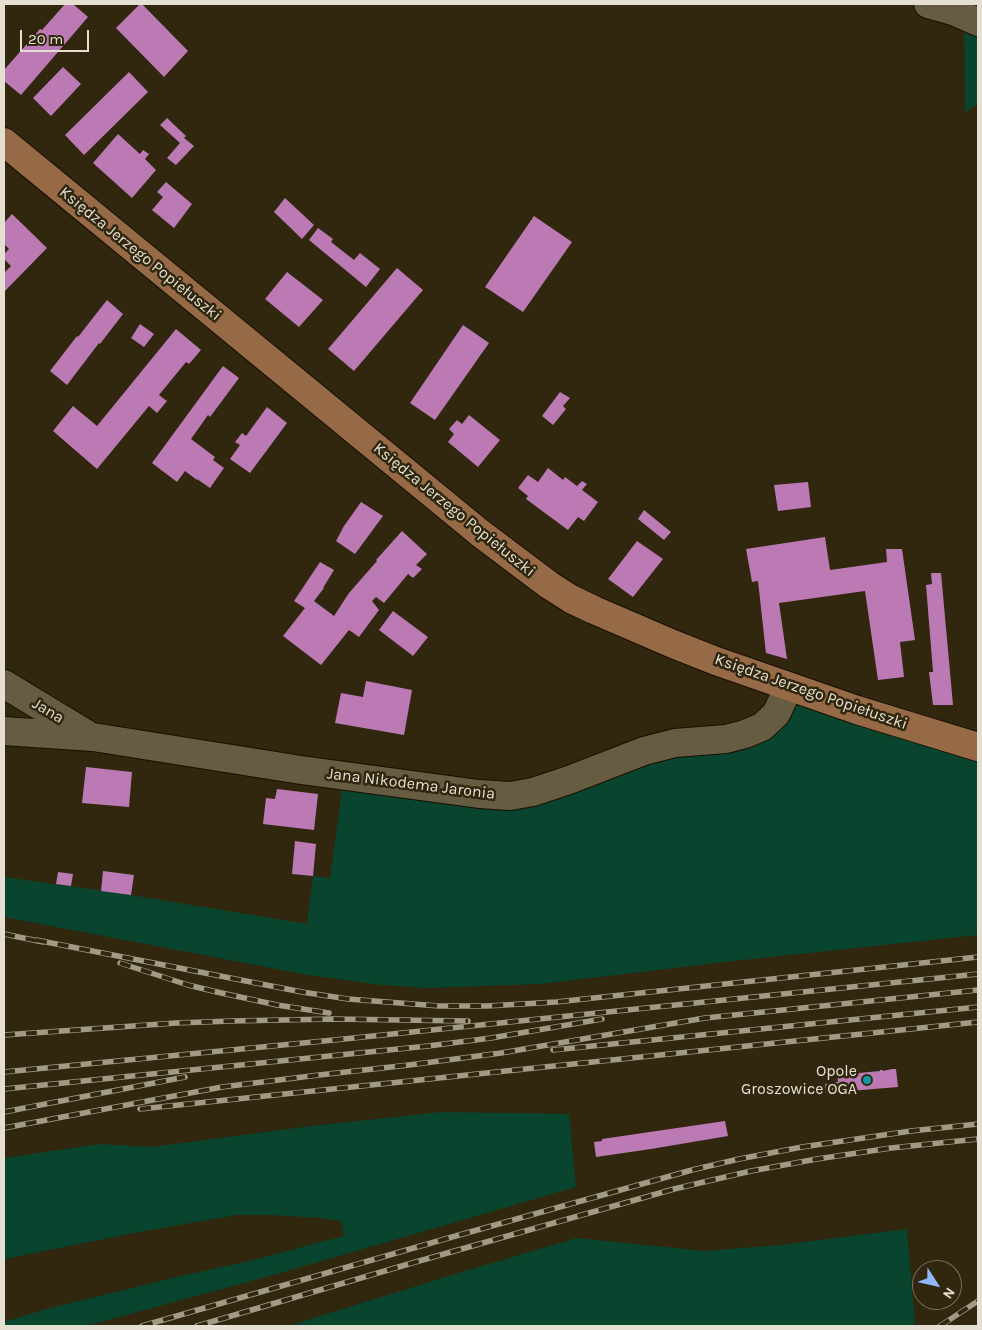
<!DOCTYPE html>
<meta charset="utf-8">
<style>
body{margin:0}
#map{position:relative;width:982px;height:1330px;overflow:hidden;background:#30270e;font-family:Karla,sans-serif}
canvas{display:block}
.frame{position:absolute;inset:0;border:5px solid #e4dfd0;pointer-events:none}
.north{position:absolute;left:912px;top:1260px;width:50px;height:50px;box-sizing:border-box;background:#30270e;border:1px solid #78715c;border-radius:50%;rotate:125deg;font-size:14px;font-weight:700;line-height:20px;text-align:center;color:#e4dfd0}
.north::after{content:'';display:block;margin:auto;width:18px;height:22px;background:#90b8fd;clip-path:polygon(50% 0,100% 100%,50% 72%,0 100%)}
.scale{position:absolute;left:20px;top:30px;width:69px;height:22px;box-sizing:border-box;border:2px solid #e4dfd0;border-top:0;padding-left:6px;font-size:15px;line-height:18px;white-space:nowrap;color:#e4dfd0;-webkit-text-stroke:4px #30270e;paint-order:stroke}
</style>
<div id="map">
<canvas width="982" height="1330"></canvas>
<div class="frame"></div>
<div class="north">N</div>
<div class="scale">20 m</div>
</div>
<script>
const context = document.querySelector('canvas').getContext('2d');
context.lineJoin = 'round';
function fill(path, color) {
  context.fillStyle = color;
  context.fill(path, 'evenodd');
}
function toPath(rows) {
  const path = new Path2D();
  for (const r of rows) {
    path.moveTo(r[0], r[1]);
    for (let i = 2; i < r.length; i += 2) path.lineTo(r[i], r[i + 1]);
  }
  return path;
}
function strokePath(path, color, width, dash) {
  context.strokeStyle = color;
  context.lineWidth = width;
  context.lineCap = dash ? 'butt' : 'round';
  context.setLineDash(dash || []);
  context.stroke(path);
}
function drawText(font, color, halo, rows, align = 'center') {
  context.font = font + ' Karla,sans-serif';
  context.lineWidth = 5;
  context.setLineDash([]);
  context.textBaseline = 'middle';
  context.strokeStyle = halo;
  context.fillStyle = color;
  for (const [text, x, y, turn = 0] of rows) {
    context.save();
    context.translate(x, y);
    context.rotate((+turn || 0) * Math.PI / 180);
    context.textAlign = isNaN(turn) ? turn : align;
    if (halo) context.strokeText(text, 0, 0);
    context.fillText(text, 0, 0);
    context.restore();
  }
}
fill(toPath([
 [966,4,978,4,978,104,965,112,964,15],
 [789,687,978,747,978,935,724,962,541,984,427,988,381,985,308,975,4,917,4,877,131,895,307,924,313,876,330,878,344,776,479,794,726,739],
 [441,1112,569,1114,576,1187,277,1274,86,1326,4,1326,4,1322,50,1308,181,1276,249,1261,344,1236,341,1221,321,1218,269,1215,237,1215,139,1232,4,1259,4,1158,100,1144,152,1147,311,1126],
 [907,1229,915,1324,912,1326,288,1326,465,1271,577,1238,704,1251,780,1245]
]), '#09442e');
fill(toPath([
 [65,4,73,4,88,17,21,95,4,81,4,70,40,29,42,30],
 [140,4,142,4,188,51,164,77,116,28],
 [63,67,81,84,51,116,33,98],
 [129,72,148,92,84,155,65,135],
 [167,118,186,136,184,138,194,146,176,165,167,158,180,143,160,125],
 [118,134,140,154,143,150,149,154,145,159,156,170,132,198,93,163],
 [166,182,192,204,174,228,152,210,163,197,157,192],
 [285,198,314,225,302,239,274,212],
 [12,214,47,248,4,292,4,273,11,266,4,259,4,254,9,249,4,244,4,223],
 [534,216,572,242,523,312,485,287],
 [318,228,333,239,331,242,354,260,360,253,380,269,366,287,309,240],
 [397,268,423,290,354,371,328,349],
 [287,272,323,300,299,327,265,299],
 [107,300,123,314,100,344,99,343,67,385,50,371,77,336,78,337],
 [140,324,154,334,144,347,131,338],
 [463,325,489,343,435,420,410,403],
 [176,329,201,350,189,364,186,362,159,395,167,401,157,413,149,406,97,469,53,431,73,406,97,426],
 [223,366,239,378,210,417,208,415,191,439,215,457,213,460,224,468,210,488,197,479,197,480,185,471,177,482,152,463],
 [560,392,570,398,563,406,566,409,553,425,542,416],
 [267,407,287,423,250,473,230,459,240,445,235,442,242,433,246,436],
 [469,415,500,440,478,467,448,442,454,434,449,429,457,420,462,424],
 [548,468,563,480,565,477,577,486,582,481,587,484,582,490,598,502,584,521,578,517,568,530,526,499,528,496,518,488,528,475,538,482],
 [808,482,811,507,778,511,774,485],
 [361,502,383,516,355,554,336,541,344,526],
 [644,510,671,532,664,540,638,519],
 [402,531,427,554,416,565,422,569,413,578,408,574,384,603,376,597,372,601,379,610,359,637,349,630,321,665,283,636,305,608,294,601,320,562,334,570,323,588,324,588,314,601,334,616,349,593,377,561,376,560],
 [825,537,830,570,887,562,886,549,902,549,915,640,900,642,904,677,878,680,865,591,779,603,787,659,766,653,758,581,752,582,746,549],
 [637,541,663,559,633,597,608,579],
 [931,573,941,573,953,705,933,705,929,672,933,672,926,585,932,584],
 [393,611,428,637,413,656,379,630],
 [366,681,412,690,404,735,335,723,341,693,363,697],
 [86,767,132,772,129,807,82,803],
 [277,789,318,794,314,830,263,824,266,798,275,799],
 [295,841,316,844,313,876,292,874],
 [103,871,134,875,131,895,101,891],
 [58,872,73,874,71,886,56,884],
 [892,1069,896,1069,898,1087,826,1093,825,1084,838,1082,837,1075,880,1071,880,1070,883,1070,883,1071],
 [725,1121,728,1136,651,1149,596,1157,594,1142,602,1141,602,1139]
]), '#bc7ab4');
const minor = toPath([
 [928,4,953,11,978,22],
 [4,684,88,735],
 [4,731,93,737,301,770,479,794,510,796,533,792,569,780,644,751,675,743,726,739,745,734,762,727,776,714,789,687]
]);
const major = toPath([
 [4,142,480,533,549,585,571,599,594,610,673,644,716,661,857,710,978,747]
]);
strokePath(minor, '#180f00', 30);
strokePath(major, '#180f00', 30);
strokePath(minor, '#665c42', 28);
strokePath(major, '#966a47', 28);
const rail = toPath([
 [4,934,43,942],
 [36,940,302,992,348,999,439,1006,487,1006,556,1002,978,957],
 [120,963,188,985,217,992,277,1005,329,1013],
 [4,1035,176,1023,232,1021,333,1019,468,1021],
 [553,1050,978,1007],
 [4,1072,334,1040,978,974],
 [4,1089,428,1046,491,1038,602,1019],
 [140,1109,978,1022],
 [4,1112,185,1077],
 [4,1128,222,1087,319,1075,409,1065,501,1053,705,1018,978,990],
 [142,1326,445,1239,692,1170,739,1159,802,1147,911,1131,978,1124],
 [197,1326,412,1263,674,1189,751,1171,817,1159,891,1148,978,1139],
 [940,1326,978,1301]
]);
strokePath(rail, '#a19a87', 5.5);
strokePath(rail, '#30270e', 4, [11]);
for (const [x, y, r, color] of [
 [867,1080,5,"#0f9aa8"]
]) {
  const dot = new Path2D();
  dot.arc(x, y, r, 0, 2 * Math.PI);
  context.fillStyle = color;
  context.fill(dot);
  strokePath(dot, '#30270e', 2);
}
drawText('16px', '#e4dfd0', '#30270e', [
 ["Księdza Jerzego Popiełuszki",140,254,39],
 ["Księdza Jerzego Popiełuszki",454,510,39],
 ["Księdza Jerzego Popiełuszki",811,692,19],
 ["Jana",48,711,31],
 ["Jana Nikodema Jaronia",411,784,7]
]);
drawText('16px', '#e4dfd0', '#30270e', [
 ["Opole",857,1071],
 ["Groszowice OGA",857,1089]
], 'right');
</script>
